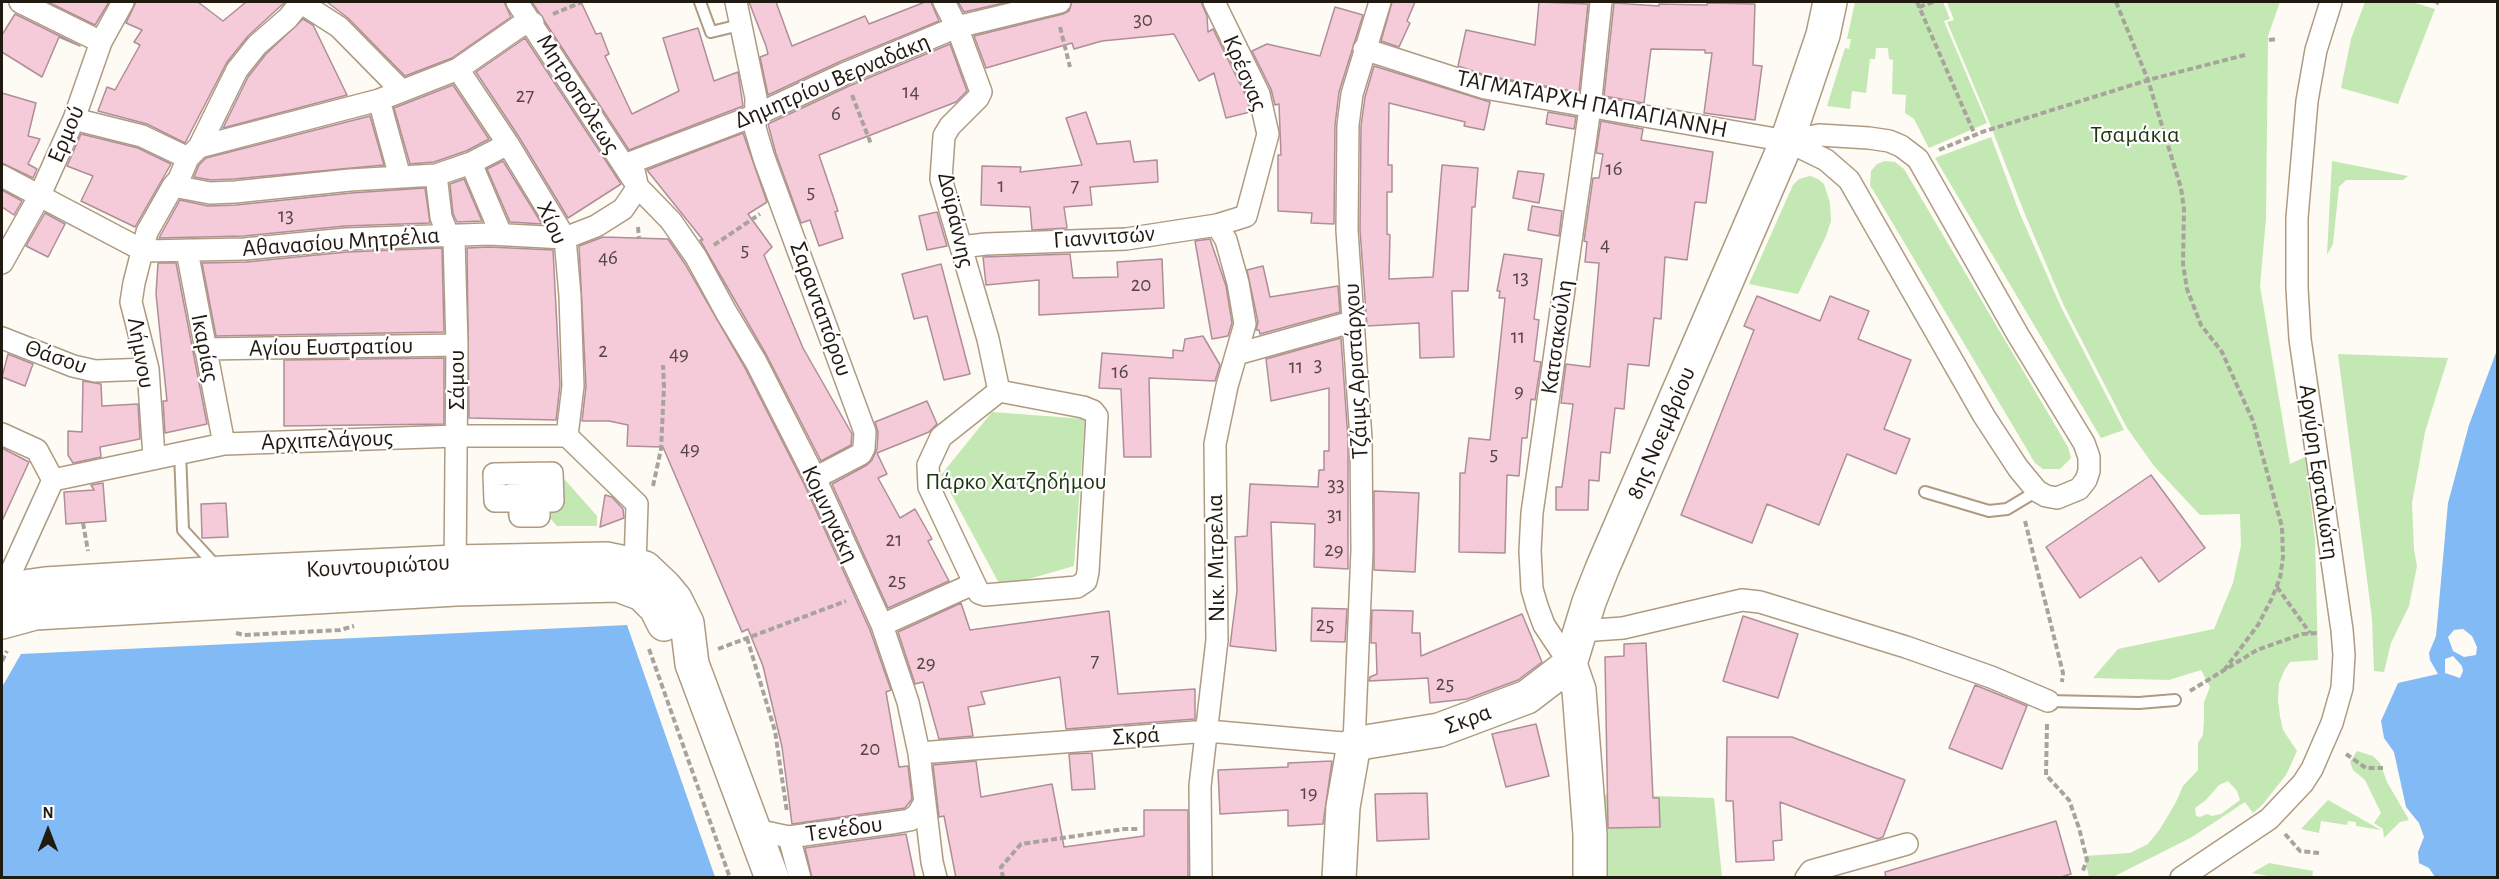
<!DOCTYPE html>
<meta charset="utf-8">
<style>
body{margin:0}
#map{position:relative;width:2499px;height:879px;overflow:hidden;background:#fefaf4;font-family:"Alegreya Sans",sans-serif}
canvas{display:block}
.frame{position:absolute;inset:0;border:3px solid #211a10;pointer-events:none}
.north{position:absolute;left:18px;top:801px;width:60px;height:60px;-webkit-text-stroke:4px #fff;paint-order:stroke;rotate:0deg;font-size:16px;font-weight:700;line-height:24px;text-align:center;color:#211a10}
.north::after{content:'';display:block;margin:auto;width:21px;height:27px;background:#211a10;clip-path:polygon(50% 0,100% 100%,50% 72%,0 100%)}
</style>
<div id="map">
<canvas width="2499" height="879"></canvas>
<div class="frame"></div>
<div class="north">N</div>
</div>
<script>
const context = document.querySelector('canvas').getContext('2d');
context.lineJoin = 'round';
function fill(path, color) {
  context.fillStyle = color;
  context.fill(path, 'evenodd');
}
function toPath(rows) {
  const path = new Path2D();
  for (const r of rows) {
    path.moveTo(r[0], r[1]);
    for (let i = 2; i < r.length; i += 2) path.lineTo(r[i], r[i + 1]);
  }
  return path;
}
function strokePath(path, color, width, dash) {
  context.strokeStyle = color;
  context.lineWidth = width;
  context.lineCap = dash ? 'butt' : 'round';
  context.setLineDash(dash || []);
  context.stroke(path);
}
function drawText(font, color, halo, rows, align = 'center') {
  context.font = font + ' "Alegreya Sans",sans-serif';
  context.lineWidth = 4.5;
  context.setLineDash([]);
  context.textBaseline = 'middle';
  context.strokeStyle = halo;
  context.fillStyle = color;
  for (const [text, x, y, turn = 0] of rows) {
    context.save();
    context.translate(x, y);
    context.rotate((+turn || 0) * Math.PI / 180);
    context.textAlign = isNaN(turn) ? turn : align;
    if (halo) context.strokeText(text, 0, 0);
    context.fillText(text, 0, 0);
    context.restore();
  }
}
fill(toPath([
 [1855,2,1943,2,1950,19,1944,21,1987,123,1929,148,1914,119,1905,113,1906,95,1892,94,1893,60,1889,59,1888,48,1876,48,1875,59,1870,59,1866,93,1852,91,1850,109,1827,106,1845,48,1849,49,1851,39,1847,39],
 [1947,2,2280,2,2268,36,2266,218,2260,286,2290,464,2305,457,2315,539,2318,660,2290,662,2285,669,2279,683,2278,700,2280,716,2283,730,2297,751,2286,775,2263,804,2253,813,2245,802,2192,837,2113,877,2089,877,2084,856,2130,853,2148,844,2160,829,2175,804,2183,786,2198,770,2198,743,2203,735,2204,719,2204,702,2210,687,2201,670,2169,680,2093,678,2118,649,2214,629,2233,583,2241,545,2240,514,2200,515,2154,466,2127,428,2064,306,2024,212,1990,124,1947,22,1954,20],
 [2228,781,2237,791,2240,800,2221,814,2212,816,2207,814,2200,817,2196,816,2195,808,2206,800,2219,785],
 [2365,2,2412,2,2435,9,2398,104,2341,88,2351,39],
 [1991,137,2020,214,2061,307,2124,430,2101,438,1935,158],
 [1885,161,1895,162,1904,169,2068,447,2071,458,2060,469,2043,469,2035,463,1870,185,1871,171,1877,164],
 [2332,161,2408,176,2403,180,2346,180,2339,187,2333,244,2327,255],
 [1810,176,1818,179,1824,184,1830,203,1831,221,1826,236,1798,294,1749,284,1793,185,1799,179],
 [2338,354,2448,358,2425,432,2412,503,2414,550,2417,566,2409,606,2391,643,2384,672,2374,671,2372,618],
 [992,412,1085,419,1074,566,1001,587,941,475],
 [552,465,597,516,597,526,557,526,548,516,507,516,507,506,491,506,494,473,494,502,540,495],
 [2357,751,2373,756,2380,763,2387,782,2409,820,2400,822,2384,838,2383,829,2374,823,2381,813,2365,780,2353,770,2350,762],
 [1597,794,1714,798,1722,877,1601,877],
 [2328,800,2381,830,2356,826,2356,822,2348,821,2347,825,2321,821,2319,833,2301,829],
 [2269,863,2313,871,2312,877,2274,877,2252,873]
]), '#c3e8b3');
fill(toPath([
 [2497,350,2497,877,2435,877,2429,868,2419,863,2418,852,2424,837,2419,823,2406,807,2394,752,2384,738,2381,721,2398,683,2438,674,2430,660,2429,653,2436,636,2448,503,2469,425],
 [2463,629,2472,636,2477,647,2476,655,2464,657,2453,651,2448,637,2454,630],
 [2453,656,2462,666,2463,671,2460,678,2445,673,2445,659],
 [627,625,715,877,2,877,2,687,21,654]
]), '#81baf4');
const building = toPath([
 [48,2,109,2,95,25,48,2],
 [136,2,198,2,223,21,246,2,285,2,248,36,227,62,185,143,147,124,98,111,107,87,115,90,140,45,134,42,142,30,126,23,136,2],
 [327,2,504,2,511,17,452,58,405,76,348,18,327,2],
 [532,2,581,2,596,34,601,33,609,54,605,56,632,114,679,91,663,38,698,28,714,81,738,72,743,106,629,150,532,2],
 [749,2,776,2,792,46,865,16,869,24,925,2,931,2,939,21,839,62,768,95,760,57,768,54,766,46,749,2],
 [958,2,1008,2,964,12,958,2],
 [1072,2,1201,2,1207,16,1208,32,1213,29,1247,98,1250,112,1226,118,1214,73,1199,81,1174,34,1102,41,1074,49,1072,43,986,68,974,36,1063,14,1069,11,1072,2],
 [1392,2,1415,2,1407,21,1410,23,1399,47,1381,41,1392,2],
 [1539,2,1588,4,1579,92,1488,76,1458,66,1466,30,1535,45,1539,2],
 [1614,3,1659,6,1659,4,1707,5,1707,3,1755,4,1753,65,1762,66,1755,120,1704,113,1712,53,1705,53,1705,50,1651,49,1644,103,1604,96,1614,3],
 [1335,7,1363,15,1339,92,1335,125,1334,224,1311,223,1312,213,1278,211,1278,155,1281,155,1279,104,1275,105,1271,89,1252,51,1267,44,1320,56,1335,7],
 [15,14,80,46,59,37,42,77,2,52,2,35,15,14],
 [303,19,313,25,347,95,223,128,248,77,266,54,303,19],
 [525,38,621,184,568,218,519,137,476,72,525,38],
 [950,44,967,91,956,102,819,155,838,211,835,212,843,238,819,246,810,220,801,223,776,154,768,124,849,86,950,44],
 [1374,66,1490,102,1484,130,1464,126,1465,122,1389,103,1388,165,1392,165,1392,192,1387,192,1387,234,1390,235,1389,279,1433,277,1442,165,1478,168,1475,207,1472,207,1468,291,1452,291,1454,357,1420,358,1419,323,1367,326,1360,230,1361,126,1365,97,1374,66],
 [453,85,489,139,466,151,434,162,410,164,394,108,453,85],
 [2,93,36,103,28,136,40,139,28,164,37,169,33,178,2,163,2,93],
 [1086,112,1097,144,1130,141,1134,162,1157,160,1158,182,1090,187,1092,205,1064,207,1067,228,1032,230,1030,207,981,205,982,166,1021,167,1020,172,1082,165,1066,118,1086,112],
 [1548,112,1576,117,1574,129,1546,124,1548,112],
 [370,116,384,165,234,179,211,180,194,177,199,165,206,158,370,116],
 [1601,121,1643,129,1641,140,1713,152,1706,203,1695,202,1687,260,1665,257,1661,319,1654,318,1649,366,1628,364,1624,409,1615,408,1610,453,1601,452,1599,481,1589,480,1588,510,1556,510,1556,487,1562,487,1573,404,1561,403,1566,364,1590,367,1599,263,1585,262,1587,242,1584,241,1593,178,1599,178,1603,154,1596,153,1601,121],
 [743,133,767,202,748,214,772,247,764,255,803,348,852,434,851,445,821,461,767,356,700,240,703,240,647,170,743,133],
 [81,134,138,148,171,164,135,227,81,201,93,176,67,166,81,134],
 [503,161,542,224,510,222,487,169,503,161],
 [1518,171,1544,174,1539,203,1513,198,1518,171],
 [464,179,482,221,457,222,453,214,450,184,464,179],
 [425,188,430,223,345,226,244,236,159,238,180,200,208,206,236,205,351,193,425,188],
 [2,190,22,201,14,215,2,207,2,190],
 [1532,206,1562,211,1559,236,1528,230,1532,206],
 [937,212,947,246,927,250,919,216,937,212],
 [45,213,65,224,48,257,26,246,45,213],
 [603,237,668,239,685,264,745,368,804,484,870,630,891,690,886,692,899,767,908,766,912,799,905,808,792,824,782,747,763,666,748,629,742,632,663,447,627,446,628,425,609,421,582,421,586,386,579,246,603,237],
 [1210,239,1226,286,1232,323,1228,336,1212,339,1195,241,1210,239],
 [489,247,553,250,560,385,556,420,469,418,467,248,489,247],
 [442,248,444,332,216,336,202,263,246,262,347,252,442,248],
 [1070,254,1073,278,1118,277,1117,262,1162,259,1164,308,1039,315,1039,280,986,285,983,257,1070,254],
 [1504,254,1542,259,1534,319,1539,320,1534,361,1541,362,1535,400,1531,399,1527,438,1522,438,1519,476,1507,475,1505,553,1459,552,1460,473,1465,473,1469,438,1490,440,1505,298,1499,298,1500,291,1497,291,1504,254],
 [158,263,176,263,207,424,165,433,163,401,167,401,156,294,158,263],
 [941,264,970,374,944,380,927,316,914,319,902,274,941,264],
 [1263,266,1270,297,1338,286,1340,312,1260,334,1259,330,1256,330,1258,322,1247,270,1263,266],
 [1757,296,1820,321,1830,296,1869,311,1858,339,1911,360,1884,429,1910,439,1896,474,1847,454,1819,525,1767,504,1752,543,1681,515,1754,330,1744,326,1757,296],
 [1203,336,1220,365,1215,381,1149,378,1151,457,1124,457,1121,389,1099,388,1102,353,1173,358,1173,350,1183,351,1185,339,1203,336],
 [1341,338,1348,439,1348,569,1314,567,1315,524,1271,522,1276,651,1230,646,1237,591,1235,537,1247,536,1250,484,1318,487,1319,470,1324,470,1324,451,1329,451,1329,388,1271,401,1266,359,1341,338],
 [8,354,33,364,25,386,2,377,8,354],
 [444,358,444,424,284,426,284,360,444,358],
 [83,381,101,384,102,406,138,404,140,439,100,447,101,457,73,463,68,455,68,431,82,432,83,381],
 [927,401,937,424,929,432,877,453,887,474,878,478,900,518,915,509,932,539,928,541,949,581,888,608,832,484,867,465,872,460,877,449,878,432,875,422,927,401],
 [2,448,29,462,2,521,2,448],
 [2151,475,2205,548,2159,582,2141,557,2080,598,2046,547,2151,475],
 [103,483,106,521,66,524,64,492,94,490,91,485,103,483],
 [1374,491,1419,493,1415,572,1374,570,1374,491],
 [605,495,612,497,623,509,624,518,600,527,605,495],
 [226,503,228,537,202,538,201,504,226,503],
 [961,603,970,630,1109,611,1118,694,1195,689,1195,719,1066,729,1060,677,981,692,985,704,968,707,973,736,939,739,923,682,915,684,898,632,961,603],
 [1312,608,1347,609,1345,642,1311,641,1312,608],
 [1372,610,1413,611,1412,633,1420,633,1421,656,1522,614,1542,662,1518,680,1467,699,1430,703,1428,678,1369,681,1370,677,1377,674,1376,643,1371,643,1372,610],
 [1743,616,1798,634,1778,698,1723,681,1743,616],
 [1646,643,1653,798,1659,798,1660,827,1608,828,1605,657,1624,656,1624,644,1646,643],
 [1975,685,2027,706,2002,769,1949,748,1975,685],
 [1536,724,1549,776,1506,787,1492,734,1536,724],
 [1727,737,1792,737,1905,780,1883,837,1878,839,1780,802,1782,840,1773,841,1774,860,1736,862,1733,801,1726,801,1727,737],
 [1092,753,1095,789,1072,790,1069,754,1092,753],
 [976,761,981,797,1052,784,1064,847,1144,836,1144,810,1188,810,1188,878,956,878,944,816,939,817,933,765,976,761],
 [1332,761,1323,824,1288,826,1288,810,1220,814,1218,770,1288,767,1288,763,1332,761],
 [1427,793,1429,839,1377,841,1375,794,1427,793],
 [2056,821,2071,874,2058,878,1886,878,1885,872,2056,821],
 [906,834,915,878,812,878,805,848,906,834]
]);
fill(building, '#f5cad9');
strokePath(building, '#ae8e99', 1.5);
const lane = toPath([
 [700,2,711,32,740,25],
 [180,452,183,530,217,567],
 [1925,492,1989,511,2007,509,2037,491],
 [2048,701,2139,703,2175,700]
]);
const street = toPath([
 [20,2,101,42],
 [300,2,339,27,401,90],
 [517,2,638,187,671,221,696,257,726,312,756,362,815,478,882,625,908,702,919,753,932,862,936,878],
 [736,2,756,98,755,128,764,158,865,432,864,448,861,454,815,478],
 [944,2,957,27,981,92,978,98,950,126,944,136,941,179,988,339,999,391],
 [1364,49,1485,88,1787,141,1826,160,1849,180,1984,416,2018,468,2037,491,2046,496,2057,498,2079,489,2086,480,2089,471,2089,457,2084,443,2018,335,1918,159,1901,146,1889,141,1869,138,1819,135,1787,141],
 [458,69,508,144,565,238,570,296,573,386,567,436],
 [379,100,400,177],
 [74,119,142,136,188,158],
 [199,147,379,100,458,69,520,26,533,23],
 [471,163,501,234],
 [436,175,441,217,448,235,454,239,457,345,455,574],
 [2,176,144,251,245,249,346,239,489,234,565,238,596,226,623,209,638,187],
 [637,184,632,162,756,115,844,74,957,27,1060,2],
 [173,186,210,193,235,192,350,180,436,175,471,163,508,144],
 [961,247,986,244,1126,239,1217,225,1246,216,1268,134,1259,94,1214,2],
 [187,251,224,444],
 [2,263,39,197,74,119,101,42,123,2],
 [2,338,73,366,95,371,148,369],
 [205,349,457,345],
 [1237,354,1355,321],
 [999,391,1083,407,1093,411,1097,416,1088,572,1086,581,1077,587,985,595,979,593,929,487,928,465,941,437,999,391],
 [2,434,37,450,53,480],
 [154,457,148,369,131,302,134,283,147,232,173,186,179,179,188,158,199,147,237,70,257,45,288,18,301,2],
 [552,473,553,501,540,501,540,494,510,495,510,501,495,501,494,474,552,473],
 [520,502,539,502,539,516,520,516,520,502],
 [3,590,53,480,224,444,457,436,567,436,637,504,635,565],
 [882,625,973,584],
 [1581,631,1623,628,1742,600,1760,602,1906,647,1991,677,2048,701],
 [1570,664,1544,625,1537,606,1532,589,1530,551,1532,513,1590,108,1601,2],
 [919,753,1208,731,1354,744,1362,550,1361,439,1347,230,1348,125,1352,94,1380,2],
 [756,830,789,837,891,823,910,820,918,814,924,803],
 [789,837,800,878],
 [1201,878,1200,786,1217,640,1215,444,1227,386,1245,324,1238,283,1226,240,1217,225],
 [1806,878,1811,871,1907,844],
 [2181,878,2269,819,2303,783,2312,769,2332,723,2342,688,2344,655,2342,630,2300,339,2297,288,2297,218,2307,101,2316,50,2331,2]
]);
const primary = toPath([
 [2,593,3,590,45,584,223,573,455,562,606,559,635,565,645,568,665,587,675,599,687,623,692,664,772,878],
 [2,622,35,613,456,589,618,585,642,594,656,608,664,624],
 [1339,878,1343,807,1354,744,1439,730,1527,697,1570,664],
 [1590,878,1590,834,1579,690,1570,664,1589,602,1602,569,1787,141,1823,35,1830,2]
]);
strokePath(lane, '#ae9b81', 14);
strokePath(street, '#ae9b81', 24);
strokePath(primary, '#ae9b81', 36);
strokePath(toPath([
 [1917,2,1975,135],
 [2116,2,2148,80,2181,188,2184,209,2183,264,2187,289,2201,325,2222,352,2253,421,2282,527,2283,557,2280,578,2272,598,2258,625,2225,669],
 [2436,2,2439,3],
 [1919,7,1933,2],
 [553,14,582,2],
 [1060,27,1070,67],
 [2269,40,2276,39],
 [852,95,871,144],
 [1939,150,1982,132,2148,80,2245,55],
 [638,227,639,239],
 [714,245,760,214],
 [653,486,661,449,664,387,663,365],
 [2025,521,2063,673,2062,682],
 [83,523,88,551],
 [2277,587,2310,633],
 [236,633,244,635,340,630,354,626],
 [747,638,775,731,787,812],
 [649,649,730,878],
 [718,649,846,601],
 [2,661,7,651],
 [2190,691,2257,650,2302,634,2318,633],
 [2047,724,2046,775,2069,800,2079,828,2087,860,2082,873],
 [2346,754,2366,768,2383,768],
 [2285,834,2300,851,2319,853],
 [1003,878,1001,867,1021,844,1124,829,1139,829],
 [2437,878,2438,875]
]), '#a8a39c', 4, [6, 3]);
strokePath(lane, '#fff', 10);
strokePath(street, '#fff', 21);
strokePath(primary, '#fff', 33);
drawText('21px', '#564642', null, [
 ["30",1143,20],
 ["14",911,92],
 ["27",525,96],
 ["6",836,114],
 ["16",1614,169],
 ["1",1001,186],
 ["7",1075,186],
 ["5",811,192],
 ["13",286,216],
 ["4",1605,245],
 ["5",745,250],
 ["46",608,258],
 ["13",1521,278],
 ["20",1141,285],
 ["11",1518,337],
 ["2",603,351],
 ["49",679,354],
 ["3",1318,365],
 ["11",1296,367],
 ["16",1120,372],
 ["9",1519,391],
 ["49",690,449],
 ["5",1494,454],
 ["33",1336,485],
 ["31",1335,515],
 ["21",894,540],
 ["29",1334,550],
 ["25",897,581],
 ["25",1325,625],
 ["7",1095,661],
 ["29",926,663],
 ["25",1445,684],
 ["20",870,749],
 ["19",1309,793]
]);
drawText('24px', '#211a10', '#fff', [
 ["Κρέσνας",1245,73,67],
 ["Δημητρίου Βερναδάκη",832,81,-23],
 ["Μητροπόλεως",578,94,58],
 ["ΤΑΓΜΑΤΑΡΧΗ ΠΑΠΑΓΙΑΝΝΗ",1592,104,11],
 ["Ερμού",66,134,-67],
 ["Δοϊράννης",956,220,77],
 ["Χίου",552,223,66],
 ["Γιαννιτσών",1104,237,-4],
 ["Αθανασίου Μητρέλια",341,242,-4],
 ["Σαρανταπόρου",821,309,70],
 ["Κατσακούλη",1557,337,-82],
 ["Αγίου Ευστρατίου",331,347,-1],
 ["Ικαρίας",205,348,79],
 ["Λήμνου",141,353,80],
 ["Θάσου",56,357,19],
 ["Τζάιμς Αριστάρχου",1356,371,-93],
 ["Σάμου",457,380,-90],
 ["8ης Νοεμβρίου",1661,433,-67],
 ["Αρχιπελάγους",327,440,-2],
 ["Αργύρη Εφταλιώτη",2319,472,82],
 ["Κομνηνάκη",830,514,65],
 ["Νικ. Μιτρελια",1216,558,-91],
 ["Κουντουριώτου",378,566,-3],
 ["Σκρα",1468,719,-20],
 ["Σκρά",1136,736,-4],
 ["Τενέδου",844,829,-8]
]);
drawText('24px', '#1e3412', '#fff', [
 ["Τσαμάκια",2135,135],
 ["Πάρκο Χατζηδήμου",1016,482]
]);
</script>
